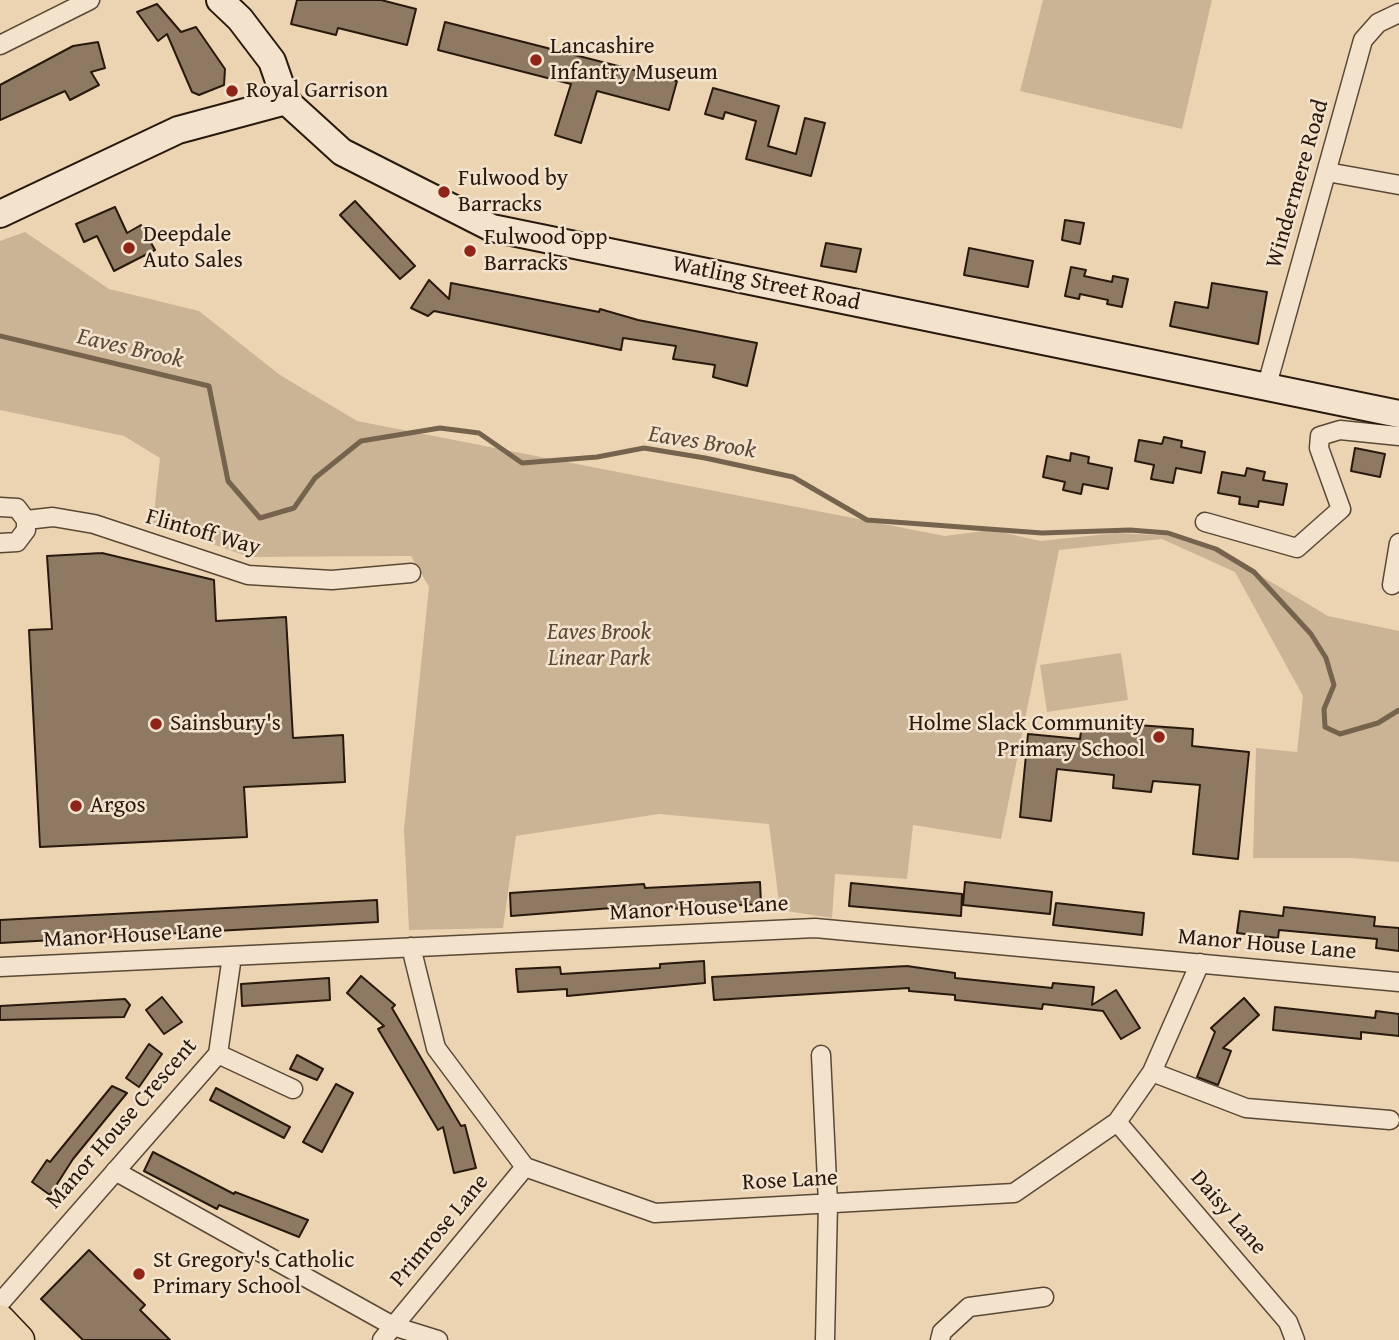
<!DOCTYPE html>
<style>
body{margin:0}
canvas{display:block;background:#ecd4b2}
</style>
<canvas width="1399" height="1340"></canvas>
<script>
const context = document.querySelector('canvas').getContext('2d');
context.lineJoin = 'round';
function fill(path, color) {
  context.fillStyle = color;
  context.fill(path, 'evenodd');
}
function toPath(rows) {
  const path = new Path2D();
  for (const r of rows) {
    path.moveTo(r[0], r[1]);
    for (let i = 2; i < r.length; i += 2) path.lineTo(r[i], r[i + 1]);
  }
  return path;
}
function strokePath(path, color, width, dash) {
  context.strokeStyle = color;
  context.lineWidth = width;
  context.lineCap = dash ? 'butt' : 'round';
  context.setLineDash(dash || []);
  context.stroke(path);
}
function drawText(font, color, halo, rows, align = 'center') {
  context.font = font + ' "Gentium Book Plus",serif';
  context.lineWidth = 5;
  context.setLineDash([]);
  context.textBaseline = 'middle';
  context.strokeStyle = halo;
  context.fillStyle = color;
  for (const [text, x, y, turn = 0] of rows) {
    context.save();
    context.translate(x, y);
    context.rotate((+turn || 0) * Math.PI / 180);
    context.textAlign = isNaN(turn) ? turn : align;
    if (halo) context.strokeText(text, 0, 0);
    context.fillText(text, 0, 0);
    context.restore();
  }
}
fill(toPath([
 [1043,0,1212,0,1182,129,1020,91],
 [25,232,109,289,199,311,280,375,357,421,945,536,992,530,1040,541,1117,533,1175,536,1216,549,1328,616,1399,631,1399,862,1350,858,1253,858,1256,748,1297,752,1303,696,1235,572,1162,539,1059,550,1001,839,913,825,907,879,835,874,832,918,780,910,769,824,659,814,516,836,503,928,409,930,404,829,429,587,411,556,249,557,153,523,160,458,124,436,0,410,0,241],
 [1121,653,1128,700,1047,712,1040,665]
]), '#cbb496');
strokePath(toPath([
 [0,336,209,386,228,481,260,518,294,508,315,478,361,441,440,428,479,433,522,463,597,457,644,448,705,458,793,477,867,520,1042,533,1130,530,1168,533,1216,549,1254,572,1311,634,1326,658,1334,685,1324,709,1325,727,1340,734,1378,723,1399,710]
]), '#76634e', 5);
const building = toPath([
 [297,0,381,0,416,9,407,45,338,28,336,35,291,24,297,0],
 [157,4,181,32,196,27,225,69,224,85,199,95,192,92,167,34,158,41,137,12,157,4],
 [445,22,677,81,669,110,597,91,581,143,555,135,571,84,438,50,445,22],
 [98,42,105,68,91,72,99,85,70,100,65,91,0,120,0,85,73,46,98,42],
 [713,88,779,106,768,146,796,154,805,118,825,123,811,176,746,159,756,121,725,112,723,119,705,114,713,88],
 [355,201,415,266,400,279,340,215,355,201],
 [115,207,127,233,141,225,155,250,114,271,97,236,84,242,76,224,115,207],
 [1065,220,1084,223,1080,244,1062,240,1065,220],
 [826,243,861,249,856,272,821,266,826,243],
 [969,248,1033,261,1028,287,964,275,969,248],
 [1071,267,1086,270,1084,276,1112,282,1113,276,1128,279,1122,307,1107,304,1108,300,1080,294,1079,299,1065,296,1071,267],
 [429,280,449,299,451,283,599,312,600,309,638,320,757,343,747,386,713,377,715,365,673,359,676,346,623,338,621,350,434,311,428,316,411,308,429,280],
 [1212,283,1267,292,1258,344,1170,326,1175,302,1208,308,1212,283],
 [1164,437,1182,441,1181,447,1205,452,1201,473,1176,468,1173,483,1151,479,1154,465,1135,461,1139,440,1162,444,1164,437],
 [1355,448,1385,454,1380,477,1351,471,1355,448],
 [1071,453,1089,457,1088,463,1112,468,1108,489,1083,484,1081,494,1063,490,1065,482,1043,477,1047,456,1070,461,1071,453],
 [1247,468,1265,472,1263,480,1287,484,1283,505,1259,501,1258,507,1239,504,1240,497,1218,493,1222,472,1245,476,1247,468],
 [102,553,214,580,216,621,286,617,293,738,343,735,345,782,244,787,247,837,40,847,29,630,52,629,47,556,102,553],
 [1082,724,1123,728,1123,724,1193,729,1192,746,1249,752,1238,859,1193,854,1200,785,1153,781,1151,792,1113,788,1114,775,1057,769,1051,821,1020,817,1028,734,1080,739,1082,724],
 [760,882,761,904,650,910,650,905,511,916,510,893,644,884,645,888,760,882],
 [965,882,1052,892,1050,914,963,905,965,882],
 [851,883,962,894,961,916,849,906,851,883],
 [377,900,378,922,0,943,0,920,377,900],
 [1056,903,1144,913,1142,935,1053,925,1056,903],
 [1284,907,1375,917,1374,926,1399,928,1399,951,1376,948,1377,939,1279,930,1278,938,1237,933,1240,911,1283,916,1284,907],
 [704,961,705,983,567,996,567,989,518,992,516,969,560,967,561,974,660,968,660,964,704,961],
 [907,966,955,973,955,978,1052,988,1053,983,1094,987,1092,1005,1116,990,1140,1028,1121,1039,1103,1011,1043,1004,1042,1009,955,1000,955,995,909,991,909,988,714,1000,712,977,907,966],
 [361,976,395,1005,392,1008,445,1099,461,1126,465,1125,476,1168,454,1173,443,1127,438,1130,378,1029,384,1026,347,993,361,976],
 [329,978,330,1000,242,1006,241,984,329,978],
 [162,997,182,1022,164,1034,146,1010,162,997],
 [1244,998,1259,1015,1223,1048,1231,1051,1218,1085,1197,1077,1215,1032,1211,1028,1244,998],
 [125,999,130,1005,124,1017,0,1020,0,1006,125,999],
 [1275,1007,1375,1018,1376,1011,1399,1014,1399,1036,1361,1032,1361,1039,1273,1030,1275,1007],
 [149,1044,162,1054,139,1087,126,1078,149,1044],
 [297,1055,323,1069,317,1080,290,1069,297,1055],
 [336,1084,353,1093,322,1152,303,1142,336,1084],
 [112,1086,127,1093,73,1159,50,1195,32,1182,47,1160,50,1162,112,1086],
 [216,1088,290,1127,284,1138,210,1100,216,1088],
 [153,1152,234,1194,235,1192,308,1220,299,1237,219,1205,217,1209,144,1171,153,1152],
 [89,1250,145,1305,140,1310,170,1340,83,1340,41,1299,89,1250]
]);
fill(building, '#8e7a63');
strokePath(building, '#29190d', 2);
const minor = toPath([
 [0,45,90,0],
 [1327,172,1399,185],
 [1267,385,1363,40,1378,23,1399,13],
 [0,507,17,508,26,520,26,530,17,542,0,543],
 [26,520,53,517,94,524,248,575,332,580,411,573],
 [1205,522,1297,548,1341,509,1319,448,1320,436,1340,430,1399,436],
 [1392,585,1399,543],
 [411,947,436,1048,525,1167,655,1213,1014,1193,1117,1122,1152,1072,1200,963],
 [0,967,815,928,1399,982],
 [218,1054,293,1089],
 [821,1055,828,1203,825,1340],
 [1152,1072,1246,1108,1390,1120],
 [1117,1122,1288,1322,1295,1340],
 [115,1171,393,1326,438,1340],
 [0,1303,218,1054,232,956],
 [382,1340,525,1167],
 [940,1340,942,1332,969,1307,1044,1297]
]);
const secondary = toPath([
 [220,0,240,19,272,61,286,101,342,152,492,228,1399,414],
 [0,214,178,130,286,101]
]);
const trunk = toPath([
 [0,1320,19,1340]
]);
strokePath(minor, '#5a4836', 21);
strokePath(secondary, '#29190d', 30);
strokePath(trunk, '#29190d', 33);
strokePath(minor, '#f3e3cd', 18);
strokePath(secondary, '#f3e3cd', 26);
strokePath(trunk, '#ecd4b2', 30);
for (const [x, y, r, color] of [
 [536,60,7,"#8f2418"],
 [232,91,7,"#8f2418"],
 [444,192,7,"#8f2418"],
 [129,248,7,"#8f2418"],
 [470,251,7,"#8f2418"],
 [156,724,7,"#8f2418"],
 [1159,737,7,"#8f2418"],
 [76,806,7,"#8f2418"],
 [139,1274,7,"#8f2418"]
]) {
  const dot = new Path2D();
  dot.arc(x, y, r, 0, 2 * Math.PI);
  context.fillStyle = color;
  context.fill(dot);
  strokePath(dot, '#f3e3cd', 2.5);
}
drawText('23px', '#29190d', '#f3e3cd', [
 ["Lancashire",550,47],
 ["Infantry Museum",550,73],
 ["Royal Garrison",246,91],
 ["Fulwood by",458,179],
 ["Barracks",458,205],
 ["Deepdale",143,235],
 ["Auto Sales",143,261],
 ["Fulwood opp",484,238],
 ["Barracks",484,264],
 ["Sainsbury's",170,724],
 ["Holme Slack Community",1145,724,"right"],
 ["Primary School",1145,750,"right"],
 ["Argos",90,806],
 ["St Gregory's Catholic",153,1261],
 ["Primary School",153,1287]
], 'left');
drawText('23px', '#29190d', '#f3e3cd', [
 ["Windermere Road",1298,184,-74],
 ["Watling Street Road",766,284,12],
 ["Flintoff Way",203,533,16],
 ["Manor House Lane",699,909,-3],
 ["Manor House Lane",133,936,-3],
 ["Manor House Lane",1267,945,5],
 ["Manor House Crescent",122,1124,-49],
 ["Rose Lane",790,1181,-3],
 ["Daisy Lane",1228,1213,49],
 ["Primrose Lane",440,1231,-50]
]);
drawText('italic 23px', '#5a4836', '#f3e3cd', [
 ["Eaves Brook",599,633],
 ["Linear Park",599,659]
]);
drawText('italic 24px', '#5d4a39', '#f3e3cd', [
 ["Eaves Brook",130,349,13],
 ["Eaves Brook",702,443,9]
]);
</script>
